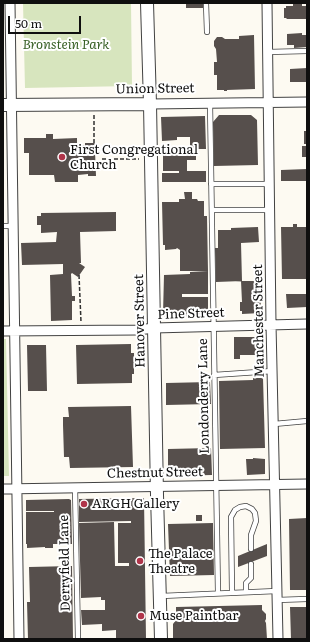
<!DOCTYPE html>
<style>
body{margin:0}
#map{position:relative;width:310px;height:642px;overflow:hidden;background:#fdfaf2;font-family:Literata,serif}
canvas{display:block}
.frame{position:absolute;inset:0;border:4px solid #0f0f0f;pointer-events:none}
.scale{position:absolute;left:8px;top:16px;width:73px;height:18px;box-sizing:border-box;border:2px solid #0f0f0f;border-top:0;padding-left:5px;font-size:12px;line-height:14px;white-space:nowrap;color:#0f0f0f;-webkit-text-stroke:3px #fff;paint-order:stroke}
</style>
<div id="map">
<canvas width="310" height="642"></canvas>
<div class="frame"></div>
<div class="scale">50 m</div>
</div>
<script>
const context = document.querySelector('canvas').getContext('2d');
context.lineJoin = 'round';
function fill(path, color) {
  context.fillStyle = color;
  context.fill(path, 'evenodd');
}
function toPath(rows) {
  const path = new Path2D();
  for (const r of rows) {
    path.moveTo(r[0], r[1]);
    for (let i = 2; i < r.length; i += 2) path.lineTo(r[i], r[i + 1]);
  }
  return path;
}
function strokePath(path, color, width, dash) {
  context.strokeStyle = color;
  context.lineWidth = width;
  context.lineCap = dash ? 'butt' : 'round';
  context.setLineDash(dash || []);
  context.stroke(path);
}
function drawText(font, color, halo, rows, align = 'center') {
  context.font = font + ' Literata,serif';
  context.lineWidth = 4;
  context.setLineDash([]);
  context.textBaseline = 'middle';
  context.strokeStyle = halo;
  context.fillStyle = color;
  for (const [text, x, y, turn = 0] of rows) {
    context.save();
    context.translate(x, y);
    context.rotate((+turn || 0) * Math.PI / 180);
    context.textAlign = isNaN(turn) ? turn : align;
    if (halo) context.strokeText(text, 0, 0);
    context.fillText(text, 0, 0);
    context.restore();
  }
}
fill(toPath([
 [23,3,131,3,132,86,25,88],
 [3,339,6,339,9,476,3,476]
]), '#d7e5be');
fill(toPath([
 [186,3,203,3,203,8,186,8],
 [302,3,302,6,307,6,307,19,287,19,286,18,284,18,284,8,286,8,286,6,293,6,293,4],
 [302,33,302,35,307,35,307,47,294,48,294,45,287,45,287,34],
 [254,35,255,89,227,90,227,91,224,91,224,90,217,90,217,75,214,75,214,62,217,62,216,49,214,46,214,41,217,37,222,37,225,39,239,39,239,36],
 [307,68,307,82,290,82,290,69],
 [219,115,251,115,257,120,258,165,214,166,213,122],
 [205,116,206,149,196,149,196,160,187,160,187,171,206,171,206,182,162,182,162,173,179,173,179,171,163,171,163,151,191,151,191,149,190,149,190,137,177,137,177,140,162,141,161,117],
 [304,131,307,131,307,144,304,144],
 [46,134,53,134,53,139,77,138,77,145,85,145,85,143,97,143,97,151,95,151,96,176,88,176,88,174,78,175,78,182,55,182,54,175,29,175,29,153,24,153,24,138,46,138],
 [302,146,307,146,307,157,302,157],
 [307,169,307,181,281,181,281,170],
 [184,192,192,192,192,199,197,199,198,201,204,201,204,216,207,216,208,271,180,271,180,250,177,248,176,249,165,250,165,245,163,245,162,202,179,202,179,199,185,199],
 [116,212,116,231,80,232,81,263,79,263,85,267,78,277,72,273,71,274,72,296,75,296,75,301,72,301,72,320,51,321,50,275,63,274,63,264,22,265,21,243,56,242,57,232,41,233,41,225,37,225,37,216,41,216,41,213],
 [293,224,297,224,297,227,307,227,307,279,282,279,281,227,293,227],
 [258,227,259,242,241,243,242,281,216,282,215,248,218,248,218,230,231,230,231,228],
 [208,271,208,294,182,294,182,297,208,297,208,316,165,317,163,314,164,275,190,274,190,272],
 [241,281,260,281,261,313,242,314,242,311,240,311,240,302,242,302],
 [286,294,307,294,307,307,287,308],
 [234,337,262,337,262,355,240,355,240,359,234,359],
 [131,344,131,353,134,353,134,374,132,374,132,383,77,384,76,345],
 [27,345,46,345,47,391,28,391],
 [253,378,263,378,265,448,220,449,219,381,253,380],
 [210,382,211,404,166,405,166,383],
 [131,406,133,467,70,468,69,457,64,457,63,425,63,417,69,417,68,407],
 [211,448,212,475,168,476,168,449],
 [253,458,265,459,265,474,247,475,246,459,253,459],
 [144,498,146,639,116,639,116,630,102,631,102,624,82,625,81,610,105,610,105,600,101,600,101,597,81,598,79,523,114,522,115,566,129,566,129,563,118,563,118,523,131,523,131,521,79,522,79,499],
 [69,499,71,500,72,544,53,544,53,548,45,548,45,547,27,548,27,544,26,544,26,512,54,512,54,511,26,511,26,500],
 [196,515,202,515,202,521,196,521],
 [307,518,307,590,290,590,289,519],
 [213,523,214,575,170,576,168,524],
 [267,544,267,556,238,567,238,556],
 [72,566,73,639,28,639,27,602,30,602,29,567],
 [262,605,262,610,266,614,266,619,265,621,266,623,267,639,173,639,173,624,176,620,176,607],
 [290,607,307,607,307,639,291,639]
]), '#564f4c');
const service = toPath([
 [206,3,207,32],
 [268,52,307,51],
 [210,103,218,593],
 [211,184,270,184],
 [212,210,270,210],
 [3,226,14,226],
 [214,375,273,371],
 [274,424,307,421],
 [75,487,78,639],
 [232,592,231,517,235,510,240,507,246,506,252,509,255,513,256,521,251,535,251,549],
 [246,592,246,583,251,578,251,564],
 [161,596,277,591],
 [277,600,307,599]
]);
const minor = toPath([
 [10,3,19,639],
 [267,3,271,324,278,639],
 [150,104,307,102],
 [3,331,138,330,154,328,307,324],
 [3,489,307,484]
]);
const tertiary = toPath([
 [147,3,150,104,157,495,161,639],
 [3,105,150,104]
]);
strokePath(service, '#424242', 6);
strokePath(minor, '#424242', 11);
strokePath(tertiary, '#424242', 14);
strokePath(toPath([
 [94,143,94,115],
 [102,159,139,159],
 [79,275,81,322],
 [3,476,3,477]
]), '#313131', 1.5, [4, 2]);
strokePath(service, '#fff', 4.5);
strokePath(minor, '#fff', 9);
strokePath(tertiary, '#fff', 12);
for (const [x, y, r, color] of [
 [62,157,4,"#b0354a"],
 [84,504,4,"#b0354a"],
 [140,561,4,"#b0354a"],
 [141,616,4,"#b0354a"]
]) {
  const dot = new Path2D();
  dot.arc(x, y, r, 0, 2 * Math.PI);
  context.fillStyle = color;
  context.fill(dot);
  strokePath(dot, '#fff', 1.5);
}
drawText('italic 13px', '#386025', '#fff', [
 ["Bronstein Park",66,45]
]);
drawText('13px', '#0f0f0f', '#fff', [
 ["Union Street",155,89,-1],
 ["Pine Street",191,314,-2],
 ["Hanover Street",140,321,-91],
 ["Manchester Street",259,321,-91],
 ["Londonderry Lane",204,396,-91],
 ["Chestnut Street",155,473,-1],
 ["Derryfield Lane",65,563,-91]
]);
drawText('13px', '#0f0f0f', '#fff', [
 ["First Congregational",70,150],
 ["Church",70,165],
 ["ARGH Gallery",92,504],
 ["The Palace",148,554],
 ["Theatre",148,569],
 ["Muse Paintbar",149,616]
], 'left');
</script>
